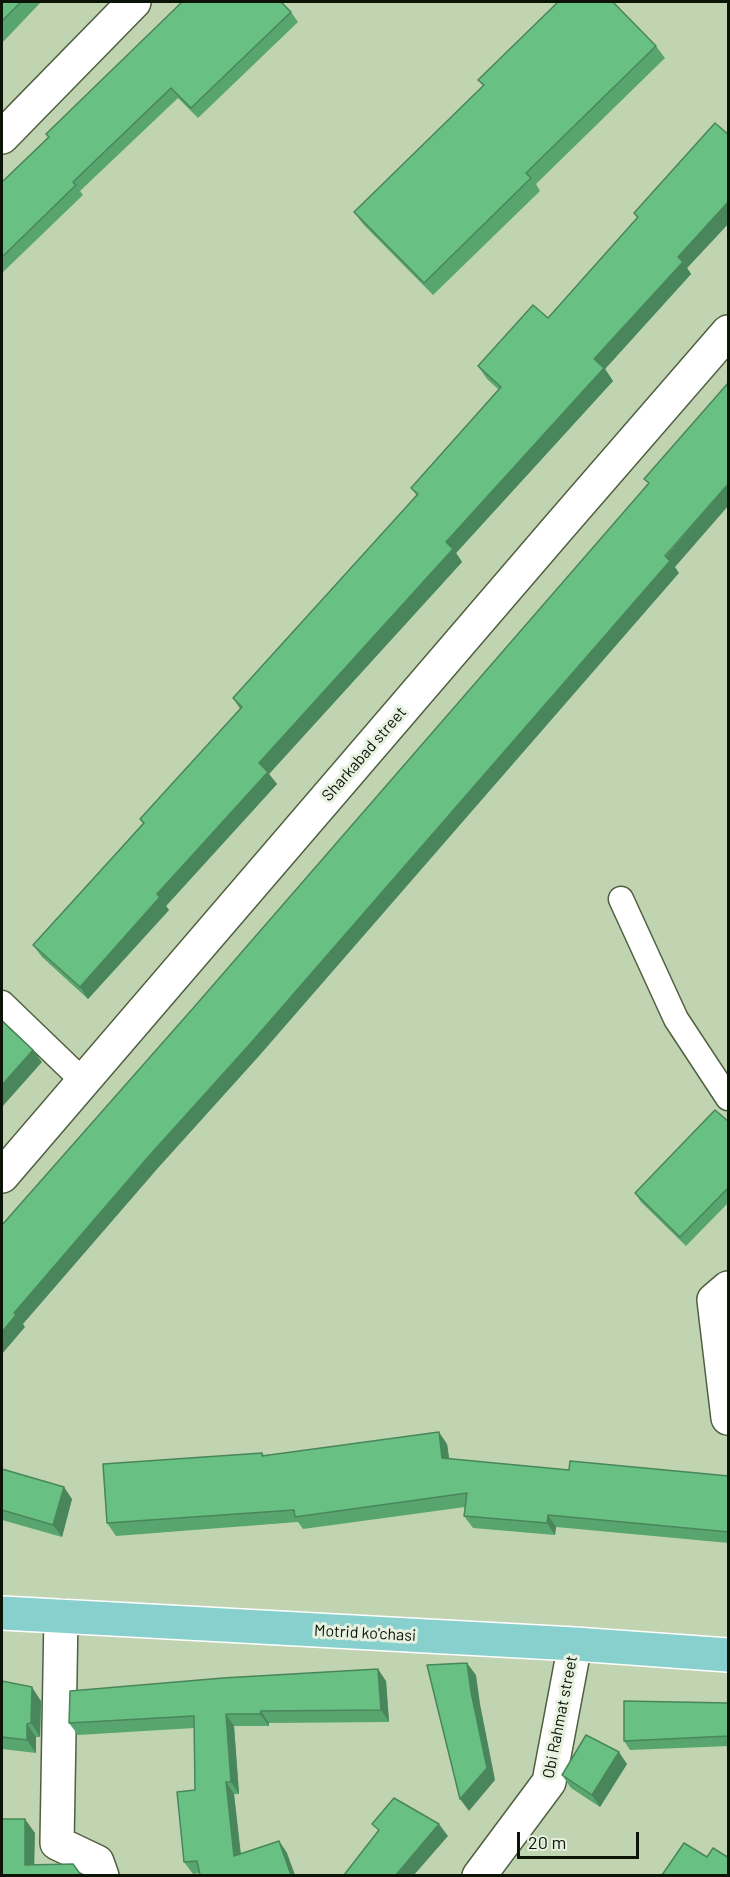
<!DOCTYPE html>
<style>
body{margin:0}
#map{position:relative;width:730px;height:1877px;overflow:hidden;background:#c0d4b1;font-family:Barlow,sans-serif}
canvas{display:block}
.frame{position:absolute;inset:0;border:3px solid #0c1307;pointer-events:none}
.scale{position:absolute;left:517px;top:1832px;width:122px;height:27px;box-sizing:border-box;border:3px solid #0c1307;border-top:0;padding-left:8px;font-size:18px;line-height:21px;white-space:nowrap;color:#0c1307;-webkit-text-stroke:4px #e7f1df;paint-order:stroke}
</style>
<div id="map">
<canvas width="730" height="1877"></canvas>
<div class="frame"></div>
<div class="scale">20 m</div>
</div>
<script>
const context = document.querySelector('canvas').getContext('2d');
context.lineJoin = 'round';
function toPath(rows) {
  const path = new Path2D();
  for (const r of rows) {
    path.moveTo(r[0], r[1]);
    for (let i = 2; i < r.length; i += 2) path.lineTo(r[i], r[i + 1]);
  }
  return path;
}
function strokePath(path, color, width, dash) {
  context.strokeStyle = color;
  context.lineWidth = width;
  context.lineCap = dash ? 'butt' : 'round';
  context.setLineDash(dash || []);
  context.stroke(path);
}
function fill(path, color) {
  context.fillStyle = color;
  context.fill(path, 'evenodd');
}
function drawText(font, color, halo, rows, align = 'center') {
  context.font = font + ' Barlow,sans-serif';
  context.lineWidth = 6;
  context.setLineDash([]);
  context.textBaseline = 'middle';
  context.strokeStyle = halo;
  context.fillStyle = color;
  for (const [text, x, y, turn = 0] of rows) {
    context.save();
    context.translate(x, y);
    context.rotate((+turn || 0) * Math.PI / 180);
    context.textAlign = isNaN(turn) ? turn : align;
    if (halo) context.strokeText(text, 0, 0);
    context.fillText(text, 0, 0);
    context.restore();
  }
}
const service = toPath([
 [621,899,676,1019,728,1098],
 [2,1003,83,1081]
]);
const minor = toPath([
 [2,137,134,2],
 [2,1176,559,527,728,332],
 [728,1288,714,1300,728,1418],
 [61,1616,57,1843,97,1862,102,1876],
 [479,1876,549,1782,575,1644]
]);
const primary = toPath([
 [2,1613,575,1644,728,1655]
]);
strokePath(service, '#4f6041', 27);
strokePath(minor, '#4f6041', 36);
strokePath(primary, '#fff', 36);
strokePath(service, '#fff', 24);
strokePath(minor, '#fff', 33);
strokePath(primary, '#88d0cd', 33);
fill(toPath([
 [2,2,41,2,2,43],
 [291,12,298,22,198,118,178,98,80,191,83,195,2,273,2,182,48,137,46,134],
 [656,46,665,58,536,184,540,191,433,295,363,224,354,212,483,86,478,80],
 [729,135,729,223,687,268,691,274,605,369,613,381,456,553,462,562,269,774,277,784,166,906,169,910,88,999,42,957,33,945,143,823,140,819,240,709,233,698,417,496,411,488,499,390,487,379,478,366,548,318,637,218,634,213],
 [729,1122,729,1202,686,1246,641,1202,635,1193],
 [447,1444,449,1459,569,1470,729,1476,729,1543,556,1527,555,1535,473,1528,464,1516,465,1507,303,1529,298,1522,116,1536,107,1523,262,1453,264,1455],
 [2,1469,72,1499,62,1537,2,1520],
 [2,1681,41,1701,40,1737,36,1737,36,1753,2,1749],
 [386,1681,389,1722,269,1723,269,1726,234,1726,239,1794,234,1794,241,1854,279,1841,287,1853,200,1873,193,1874,184,1862,195,1790,194,1728,78,1735,69,1723],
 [729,1703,729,1746,630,1750,624,1741],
 [627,1764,600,1807,571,1788,562,1775]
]), '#59a570');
fill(toPath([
 [729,201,729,223,687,268,691,274,605,369,613,381,456,553,462,562,269,774,277,784,166,906,169,910,88,999,80,987,157,894,259,763,446,542,678,257],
 [729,483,729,505,675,567,679,573,259,1056,158,1168,23,1324,25,1327,2,1354,2,1332,14,1313],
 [33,1050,42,1062,2,1107,2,1085],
 [439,1432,447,1444,451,1470,442,1458],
 [64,1487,72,1499,62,1537,53,1525],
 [548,1515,556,1527,555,1535,547,1523],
 [467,1663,476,1675,480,1704,495,1780,469,1811,460,1799,471,1692],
 [378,1669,386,1681,389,1722,381,1710],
 [32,1687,41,1701,40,1737,31,1723],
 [261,1711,269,1723,269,1726,260,1714],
 [226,1714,234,1726,239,1794,231,1782],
 [27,1724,36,1737,36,1753,27,1740],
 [619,1752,627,1764,600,1807,592,1795],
 [226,1782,234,1794,242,1868,234,1856],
 [25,1819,35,1833,34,1875,25,1865],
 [439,1824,448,1836,414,1875,396,1875],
 [279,1841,287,1853,295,1875,291,1875]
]), '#49865b');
const building = toPath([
 [2,2,21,2,2,21,2,2],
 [182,2,281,2,291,12,191,108,171,88,73,182,76,185,2,257,2,182,49,137,46,134,182,2],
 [558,2,613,2,656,46,526,173,531,178,424,283,354,212,484,85,478,80,558,2],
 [715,123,729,135,729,201,678,257,683,262,594,359,604,368,446,542,453,549,259,763,268,772,157,894,160,897,80,987,33,945,144,823,140,819,242,707,233,698,418,494,411,488,501,387,478,366,533,305,548,318,638,217,634,213,715,123],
 [729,382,729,483,665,556,670,561,250,1044,149,1156,14,1313,16,1315,2,1332,2,1225,195,1006,649,483,644,479,729,382],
 [2,1021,33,1050,2,1085,2,1021],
 [715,1110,729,1122,729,1187,680,1237,635,1193,715,1110],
 [439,1432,442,1458,569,1470,570,1461,729,1476,729,1532,548,1515,547,1523,464,1516,467,1493,295,1517,294,1510,107,1523,103,1464,262,1453,262,1456,439,1432],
 [2,1469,64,1487,53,1525,2,1510,2,1469],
 [467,1663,471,1692,487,1768,460,1799,427,1665,467,1663],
 [378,1669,381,1710,261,1711,260,1714,226,1714,231,1782,226,1782,234,1856,279,1841,291,1875,200,1875,197,1861,184,1862,177,1792,195,1790,194,1716,69,1723,70,1691,223,1678,378,1669],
 [2,1681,32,1687,31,1723,27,1724,27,1740,2,1737,2,1681],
 [624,1701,729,1703,729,1736,624,1741,624,1701],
 [586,1735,619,1752,592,1795,562,1775,586,1735],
 [394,1798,439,1824,396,1875,344,1875,379,1830,372,1824,394,1798],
 [2,1819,25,1819,25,1865,73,1864,81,1875,2,1875,2,1819],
 [684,1843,707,1857,713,1848,729,1858,729,1875,662,1875,684,1843]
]);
fill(building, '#68c082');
strokePath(building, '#49865b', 1.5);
drawText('16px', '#0c1307', '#e7f1df', [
 ["Sharkabad street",364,754,-49],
 ["Motrid ko'chasi",365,1633,3],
 ["Obi Rahmat street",560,1717,-79]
]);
</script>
